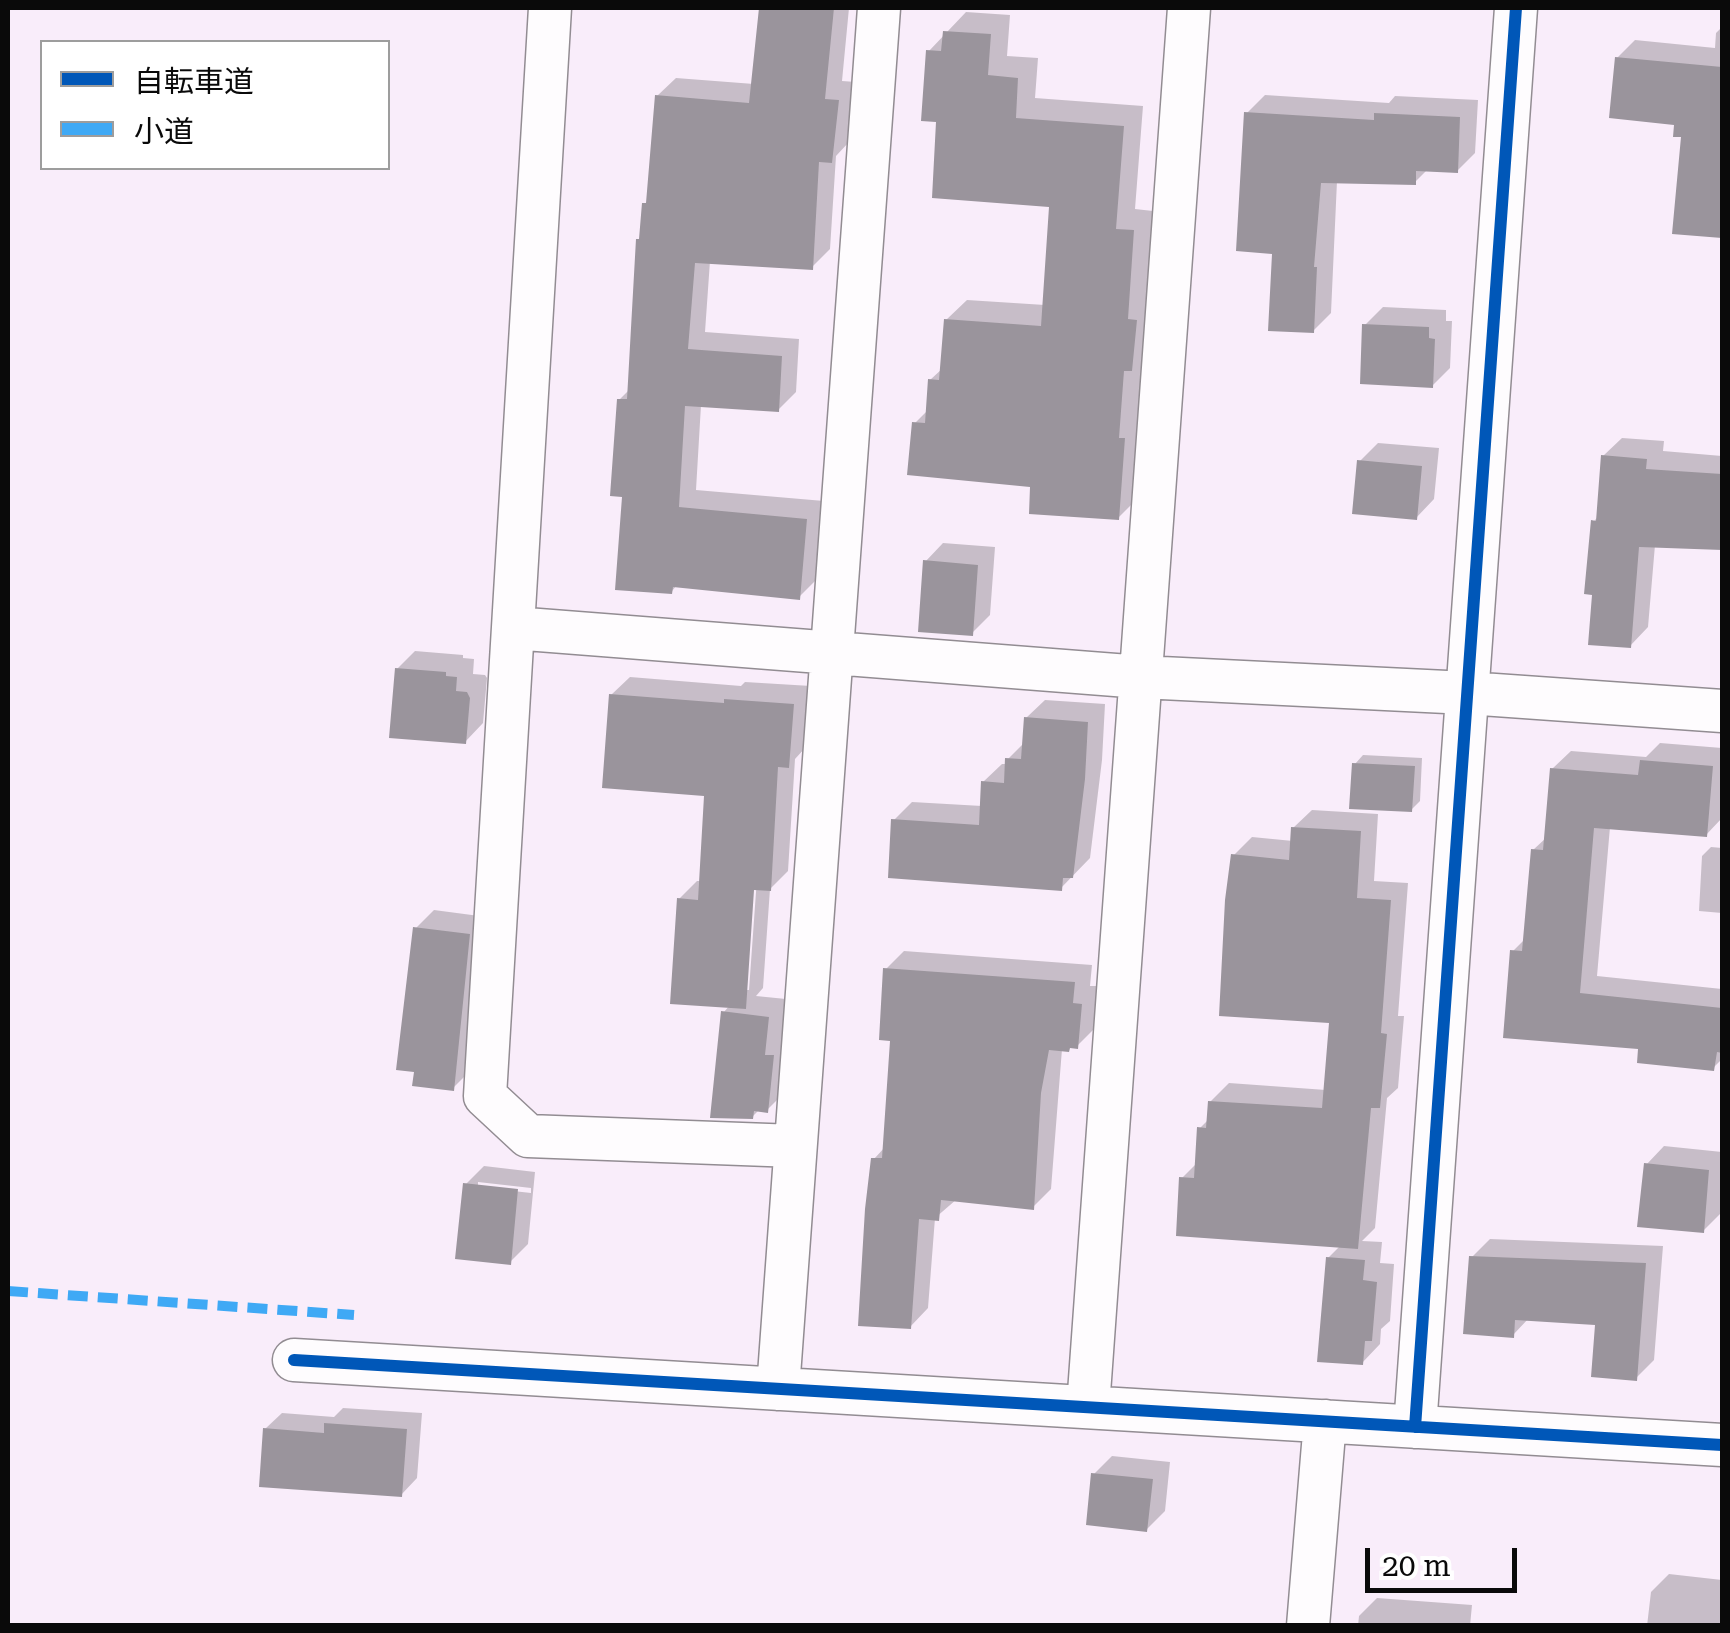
<!DOCTYPE html>
<meta charset="utf-8">
<style>
body{margin:0}
#map{position:relative;width:1730px;height:1633px;overflow:hidden;background:#f9edfa;font-family:"Roboto Serif","Noto Sans JP",serif}
canvas{display:block}
.frame{position:absolute;inset:0;border:10px solid #0a0a0a;pointer-events:none}
.legend{position:absolute;left:40px;top:40px;width:350px;height:130px;box-sizing:border-box;background:#fff;border:2px solid #9d9d9d;margin:0;padding:12px 18px;list-style:none;font-size:30px;color:#0a0a0a}
.legend li{display:flex;align-items:center;gap:20px;height:50px}
.legend b{width:50px;border:2px solid #9d9d9d}
.scale{position:absolute;left:1365px;top:1548px;width:152px;height:45px;box-sizing:border-box;border:5px solid #0a0a0a;border-top:0;padding-left:12px;font-size:30px;line-height:35px;white-space:nowrap;color:#0a0a0a;-webkit-text-stroke:8px #fff;paint-order:stroke}
</style>
<div id="map">
<canvas width="1730" height="1633"></canvas>
<div class="frame"></div>
<ul class="legend">
<li><b style="height:12px;background:#0057b8"></b>自転車道</li>
<li><b style="height:12px;background:#3fa9f5"></b>小道</li>
</ul>
<div class="scale">20 m</div>
</div>
<script>
const context = document.querySelector('canvas').getContext('2d');
context.lineJoin = 'round';
function fill(path, color) {
  context.fillStyle = color;
  context.fill(path, 'evenodd');
}
function toPath(rows) {
  const path = new Path2D();
  for (const r of rows) {
    path.moveTo(r[0], r[1]);
    for (let i = 2; i < r.length; i += 2) path.lineTo(r[i], r[i + 1]);
  }
  return path;
}
function strokePath(path, color, width, dash) {
  context.strokeStyle = color;
  context.lineWidth = width;
  context.lineCap = dash ? 'butt' : 'round';
  context.setLineDash(dash || []);
  context.stroke(path);
}
fill(toPath([
 [761,8,849,8,842,81,856,82,849,142,836,156,830,249,812,267,710,261,705,332,799,339,796,392,778,410,701,405,696,490,824,501,817,579,799,597,677,585,672,591,624,495,619,400,630,389,645,204,649,199,657,96,676,78,754,84],
 [966,12,1010,15,1007,56,1038,58,1035,98,1143,106,1135,209,1153,211,1139,497,1118,518,1033,484,915,423,928,410,930,380,943,368,946,320,967,300,1045,305,1052,204,939,119,929,51],
 [1722,27,1722,235,1675,231,1684,135,1617,58,1635,40,1715,48,1716,33],
 [1265,95,1389,103,1395,96,1478,100,1475,153,1457,171,1428,169,1415,182,1337,181,1331,313,1313,331,1275,252,1247,113],
 [1383,307,1446,310,1446,321,1452,321,1450,368,1432,386,1365,325],
 [1622,438,1664,441,1663,451,1722,456,1722,549,1655,545,1648,627,1630,646,1594,521,1599,516,1603,456],
 [1378,443,1439,448,1434,499,1416,518,1360,461],
 [943,543,995,547,990,615,972,633,925,562],
 [415,651,463,655,463,658,474,659,473,674,485,675,487,678,483,723,465,742,397,669],
 [630,677,741,686,745,682,811,686,806,747,795,759,788,871,770,889,763,988,756,996,786,999,782,1037,791,1038,785,1092,767,1110,760,1109,752,1117,724,1012,730,1005,679,899,697,881,702,881,706,794,611,695],
 [752,878,757,878,749,990,744,990],
 [1045,700,1105,704,1102,760,1090,858,1061,888,894,820,912,802,982,806,983,782,1002,764,1008,764,1008,759,1025,742,1026,718],
 [1660,743,1722,748,1722,818,1706,835,1610,827,1597,976,1722,989,1722,1059,1713,1068,1641,1046,1512,952,1526,938,1533,850,1547,837,1552,769,1571,751,1646,757],
 [1363,755,1422,758,1420,801,1411,810,1355,764],
 [1312,810,1378,814,1374,881,1408,883,1398,1016,1404,1016,1398,1088,1387,1098,1375,1228,1362,1241,1382,1242,1380,1263,1394,1264,1390,1321,1381,1329,1380,1344,1362,1363,1328,1258,1341,1245,1182,1178,1198,1162,1200,1128,1209,1119,1210,1102,1229,1083,1326,1090,1332,1021,1234,855,1252,837,1293,841,1293,828],
 [1711,847,1722,848,1722,913,1699,911,1702,856],
 [434,910,487,917,471,1070,453,1088,416,928],
 [904,951,1092,965,1090,986,1099,986,1095,1028,1077,1046,1062,1049,1051,1189,1033,1207,957,1199,935,1218,928,1308,910,1327,874,1159,885,1147,893,1039,886,969],
 [1664,1146,1722,1152,1721,1213,1703,1231,1646,1165],
 [484,1166,535,1172,528,1244,510,1262,466,1184],
 [478,1182,531,1188,531,1193,478,1187],
 [1490,1239,1663,1246,1654,1360,1636,1378,1598,1322,1529,1318,1513,1335,1472,1257],
 [343,1408,422,1413,417,1478,401,1495,265,1429,282,1413,334,1417],
 [1112,1456,1170,1462,1165,1511,1147,1529,1094,1474],
 [1669,1574,1722,1580,1722,1626,1647,1626,1651,1592],
 [1377,1598,1472,1605,1470,1626,1358,1626,1359,1616]
]), '#0003');
fill(toPath([
 [759,8,834,8,825,99,839,100,832,163,819,162,813,270,695,263,688,349,782,356,779,412,685,406,679,507,807,519,800,600,673,587,672,594,615,590,622,497,610,496,617,399,627,399,636,239,639,239,642,203,646,203,655,95,749,103],
 [943,31,991,34,988,75,1018,78,1016,118,1124,126,1116,229,1134,230,1128,319,1137,320,1132,371,1124,371,1119,438,1125,438,1119,520,1029,514,1030,487,907,475,912,422,925,423,928,379,939,380,944,319,1041,326,1049,207,932,198,936,122,921,121,926,50,941,51],
 [1615,57,1722,67,1722,238,1672,234,1681,137,1673,137,1674,125,1609,118],
 [1244,112,1374,120,1374,113,1460,117,1458,173,1416,171,1416,185,1321,183,1314,267,1317,267,1314,333,1268,331,1272,254,1236,251],
 [1362,324,1429,327,1429,338,1435,339,1433,388,1360,384],
 [1601,455,1647,459,1646,469,1722,474,1722,550,1639,547,1631,648,1588,645,1592,595,1584,594,1591,520,1596,521],
 [1357,460,1422,466,1417,520,1352,514],
 [923,560,978,565,973,636,918,632],
 [395,668,446,672,446,676,457,677,456,691,467,692,470,698,466,744,389,738],
 [609,694,724,703,724,699,794,704,789,768,778,767,771,891,754,890,746,1009,670,1004,677,898,698,900,704,796,602,788],
 [1024,717,1088,722,1085,779,1073,878,1063,878,1062,891,888,878,891,819,979,825,981,781,1004,783,1005,758,1021,759],
 [1640,760,1713,766,1707,837,1594,828,1580,993,1722,1008,1722,1053,1717,1052,1714,1071,1637,1063,1638,1049,1503,1038,1510,950,1522,951,1531,849,1543,850,1550,768,1638,775],
 [1352,763,1415,766,1412,812,1349,809],
 [1291,827,1361,831,1357,898,1391,900,1381,1033,1387,1034,1380,1108,1371,1108,1358,1249,1176,1236,1179,1177,1194,1178,1197,1127,1206,1128,1208,1101,1322,1108,1329,1023,1219,1016,1225,900,1231,854,1289,860],
 [413,927,470,934,454,1091,412,1086,414,1072,396,1070],
 [883,968,1075,982,1073,1003,1082,1004,1078,1049,1070,1048,1069,1052,1049,1050,1041,1093,1034,1210,941,1200,939,1221,919,1219,911,1329,858,1326,865,1209,871,1158,882,1158,890,1041,879,1040],
 [721,1011,769,1017,765,1055,774,1055,768,1113,754,1111,753,1119,710,1118],
 [1644,1163,1709,1170,1704,1233,1637,1227],
 [463,1183,518,1189,511,1265,455,1259],
 [1469,1256,1646,1263,1637,1381,1591,1377,1595,1325,1515,1320,1514,1338,1463,1334],
 [1326,1257,1365,1260,1363,1280,1377,1282,1372,1341,1365,1341,1363,1365,1317,1362],
 [324,1423,407,1429,402,1497,259,1487,263,1428,324,1433],
 [1091,1473,1153,1479,1147,1532,1086,1525]
]), '#9a949c');
const street = toPath([
 [550,8,485,1096,528,1136,795,1146],
 [513,628,1141,677,1467,693,1722,711],
 [294,1360,1722,1445],
 [778,1389,879,8],
 [1088,1407,1189,8],
 [1415,1427,1516,8],
 [1308,1626,1325,1421]
]);
strokePath(street, '#928c92', 45);
strokePath(street, '#fefcfe', 42);
strokePath(toPath([
 [8,1291,354,1315]
]), '#3fa9f5', 10, [20, 10]);
strokePath(toPath([
 [294,1360,1722,1445],
 [1415,1427,1516,8]
]), '#0057b8', 12);
</script>
